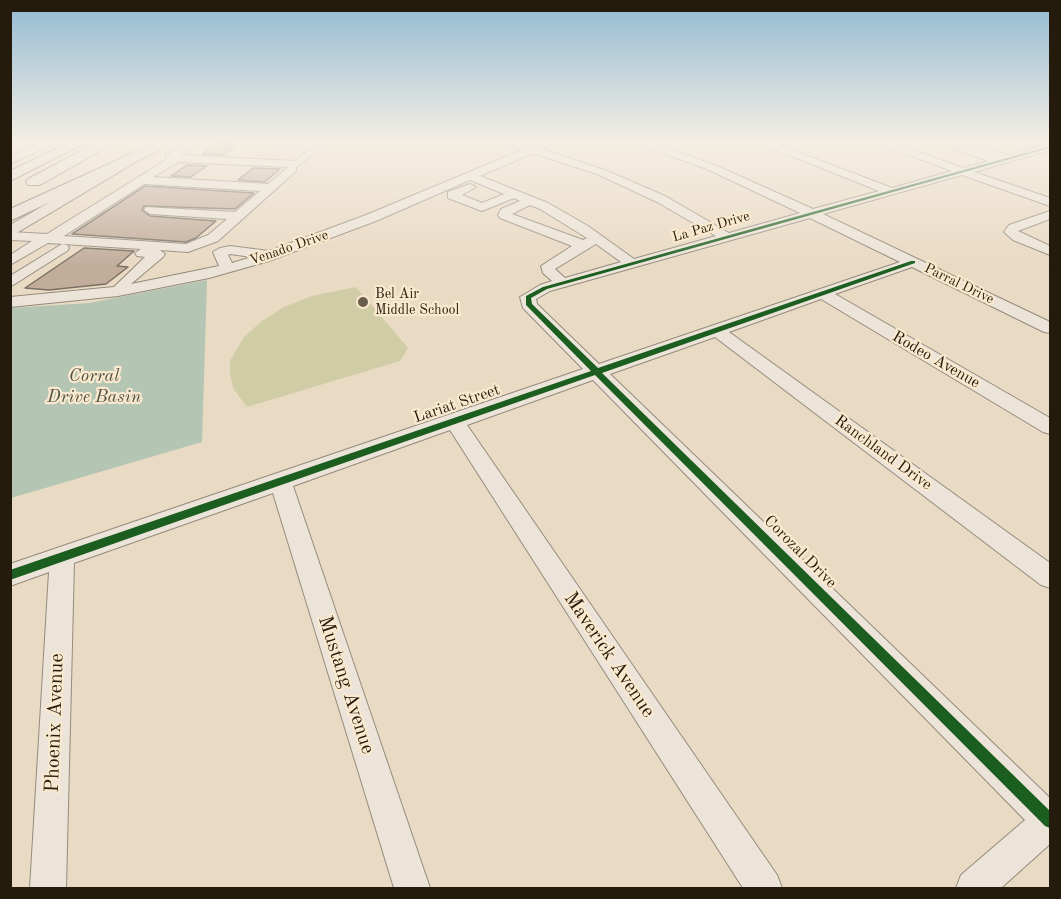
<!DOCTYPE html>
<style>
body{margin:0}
#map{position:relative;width:1061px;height:899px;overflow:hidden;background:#e9dac3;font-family:"Old Standard TT",serif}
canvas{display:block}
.frame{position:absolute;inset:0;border:12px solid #241b0d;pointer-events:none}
</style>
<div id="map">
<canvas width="1061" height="899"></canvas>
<div class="frame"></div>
</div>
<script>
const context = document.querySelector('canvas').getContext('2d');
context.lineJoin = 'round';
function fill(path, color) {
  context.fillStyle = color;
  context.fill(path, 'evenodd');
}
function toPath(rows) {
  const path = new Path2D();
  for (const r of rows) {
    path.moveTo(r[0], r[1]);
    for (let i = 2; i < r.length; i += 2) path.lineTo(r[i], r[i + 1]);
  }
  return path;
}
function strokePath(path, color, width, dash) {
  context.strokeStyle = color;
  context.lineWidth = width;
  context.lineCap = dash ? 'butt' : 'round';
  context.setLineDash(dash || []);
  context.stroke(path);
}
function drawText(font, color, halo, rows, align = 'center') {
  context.font = font + ' "Old Standard TT",serif';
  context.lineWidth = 4.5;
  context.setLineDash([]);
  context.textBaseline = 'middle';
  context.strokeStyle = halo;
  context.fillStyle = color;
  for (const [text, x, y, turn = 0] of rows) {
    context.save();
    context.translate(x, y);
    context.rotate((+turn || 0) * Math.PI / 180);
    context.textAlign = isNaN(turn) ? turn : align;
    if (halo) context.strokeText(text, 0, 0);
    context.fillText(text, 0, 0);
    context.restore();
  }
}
fill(toPath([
 [356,287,408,348,400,361,247,407,233,388,230,373,230,361,244,337,262,321,284,307,312,296]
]), '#d0cca6');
fill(toPath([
 [207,280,202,442,11,498,11,308,89,303]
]), '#b4c5b4');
const building = toPath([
 [218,143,238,144,222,155,202,154,218,143],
 [187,165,207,166,191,177,171,176,187,165],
 [253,168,280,169,265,182,238,180,253,168],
 [145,186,254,193,235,209,144,206,142,210,150,216,216,221,196,238,186,242,72,234,145,186],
 [84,248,134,251,117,266,128,267,106,284,49,290,25,288,84,248]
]);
fill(building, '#c2ad9b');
strokePath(building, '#797063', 1.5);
const minor = toPath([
 [45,141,59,141,10,164,10,157,45,141],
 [189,141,201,141,181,155,294,161,312,148,255,145,250,142,304,141,322,142,327,145,296,167,296,171,218,241,188,252,160,250,165,254,163,257,131,284,219,266,213,252,220,248,230,246,269,251,366,215,522,150,489,141,508,141,531,146,544,141,558,141,542,149,605,170,665,196,729,233,800,213,709,170,631,141,646,141,717,166,813,209,879,191,754,141,769,141,892,188,952,171,872,141,887,141,963,168,989,161,953,149,953,145,965,142,1008,155,1050,144,1050,150,974,172,1050,198,1050,206,962,175,823,214,1050,322,1050,333,1044,332,912,267,835,294,1050,418,1050,434,1043,432,821,299,729,332,1050,563,1050,588,1041,585,715,337,610,374,1050,798,1050,844,1001,888,956,888,961,875,1025,820,593,380,467,425,777,875,782,888,743,888,450,430,293,486,430,888,394,888,273,493,74,563,66,888,30,888,49,572,10,586,10,564,583,369,523,308,520,297,540,285,552,281,543,273,541,266,572,246,500,218,498,215,501,209,520,201,514,198,482,211,448,198,448,192,470,184,476,187,462,195,482,203,504,194,470,180,376,221,269,261,209,278,118,296,10,307,10,297,114,287,145,257,137,256,135,253,141,249,48,243,10,265,10,255,32,241,10,240,10,232,47,234,166,160,166,156,189,141],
 [533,153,597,174,657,202,716,236,634,259,588,226,548,203,480,176,533,153],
 [178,162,288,167,268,184,153,177,178,162],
 [144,184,260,191,235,212,146,207,144,210,150,214,227,219,208,235,186,244,64,236,144,184],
 [530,205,540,209,587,238,583,240,512,214,530,205],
 [810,218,900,262,599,364,537,304,536,299,550,291,810,218],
 [596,244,621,262,565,278,555,269,596,244],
 [228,255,230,254,252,257,232,263,228,255],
 [1015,141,1007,145,1002,142,1003,141,1015,141],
 [1050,211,1050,219,1018,231,1050,246,1050,255,1013,240,1004,232,1009,225,1050,211],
 [62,244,67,245,69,248,67,251,10,287,10,276,62,244]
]);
const major = toPath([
 [73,141,89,141,10,181,10,171,73,141],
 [155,141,171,141,10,237,10,225,155,141]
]);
const highway = toPath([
 [100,141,118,141,40,185,28,185,26,182,28,179,100,141],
 [155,143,162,147,160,150,10,221,10,209,155,143]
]);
strokePath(minor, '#948a7c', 2);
strokePath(major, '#797063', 2);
strokePath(highway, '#797063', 2);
fill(minor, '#ece4d8');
fill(major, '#e8dfd2');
fill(highway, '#e8dfd2');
fill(toPath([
 [1050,146,1050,148,547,289,531,298,532,304,598,368,911,261,915,261,915,263,602,373,1050,811,1050,828,1045,826,595,375,10,580,10,570,591,371,526,305,526,296,543,287,1050,146]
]), '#1b5e20');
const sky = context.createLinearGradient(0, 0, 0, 267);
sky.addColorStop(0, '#93bbd3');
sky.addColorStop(0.53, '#f5eee4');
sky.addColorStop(1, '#f5eee400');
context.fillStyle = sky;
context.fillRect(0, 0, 1061, 267);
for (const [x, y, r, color] of [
 [363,302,6,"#695e4d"]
]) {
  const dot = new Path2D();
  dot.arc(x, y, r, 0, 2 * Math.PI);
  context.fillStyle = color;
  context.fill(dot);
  strokePath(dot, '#fae9ce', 2);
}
drawText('14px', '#241b0d', '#fae9ce', [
 ["La Paz Drive",711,227,-16],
 ["Venado Drive",289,248,-19],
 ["Parral Drive",959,284,26]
]);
drawText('14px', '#241b0d', '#fae9ce', [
 ["Bel Air",375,294],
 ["Middle School",375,310]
], 'left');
drawText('16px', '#241b0d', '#fae9ce', [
 ["Rodeo Avenue",936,360,30],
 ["Lariat Street",457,404,-19],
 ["Ranchland Drive",883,453,36],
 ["Corozal Drive",800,552,45]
]);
drawText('italic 18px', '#4e5345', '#fae9ce', [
 ["Corral",94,376],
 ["Drive Basin",94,397]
]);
drawText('20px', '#241b0d', '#fae9ce', [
 ["Maverick Avenue",609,655,56],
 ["Mustang Avenue",346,685,72],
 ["Phoenix Avenue",55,723,-88]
]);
</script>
